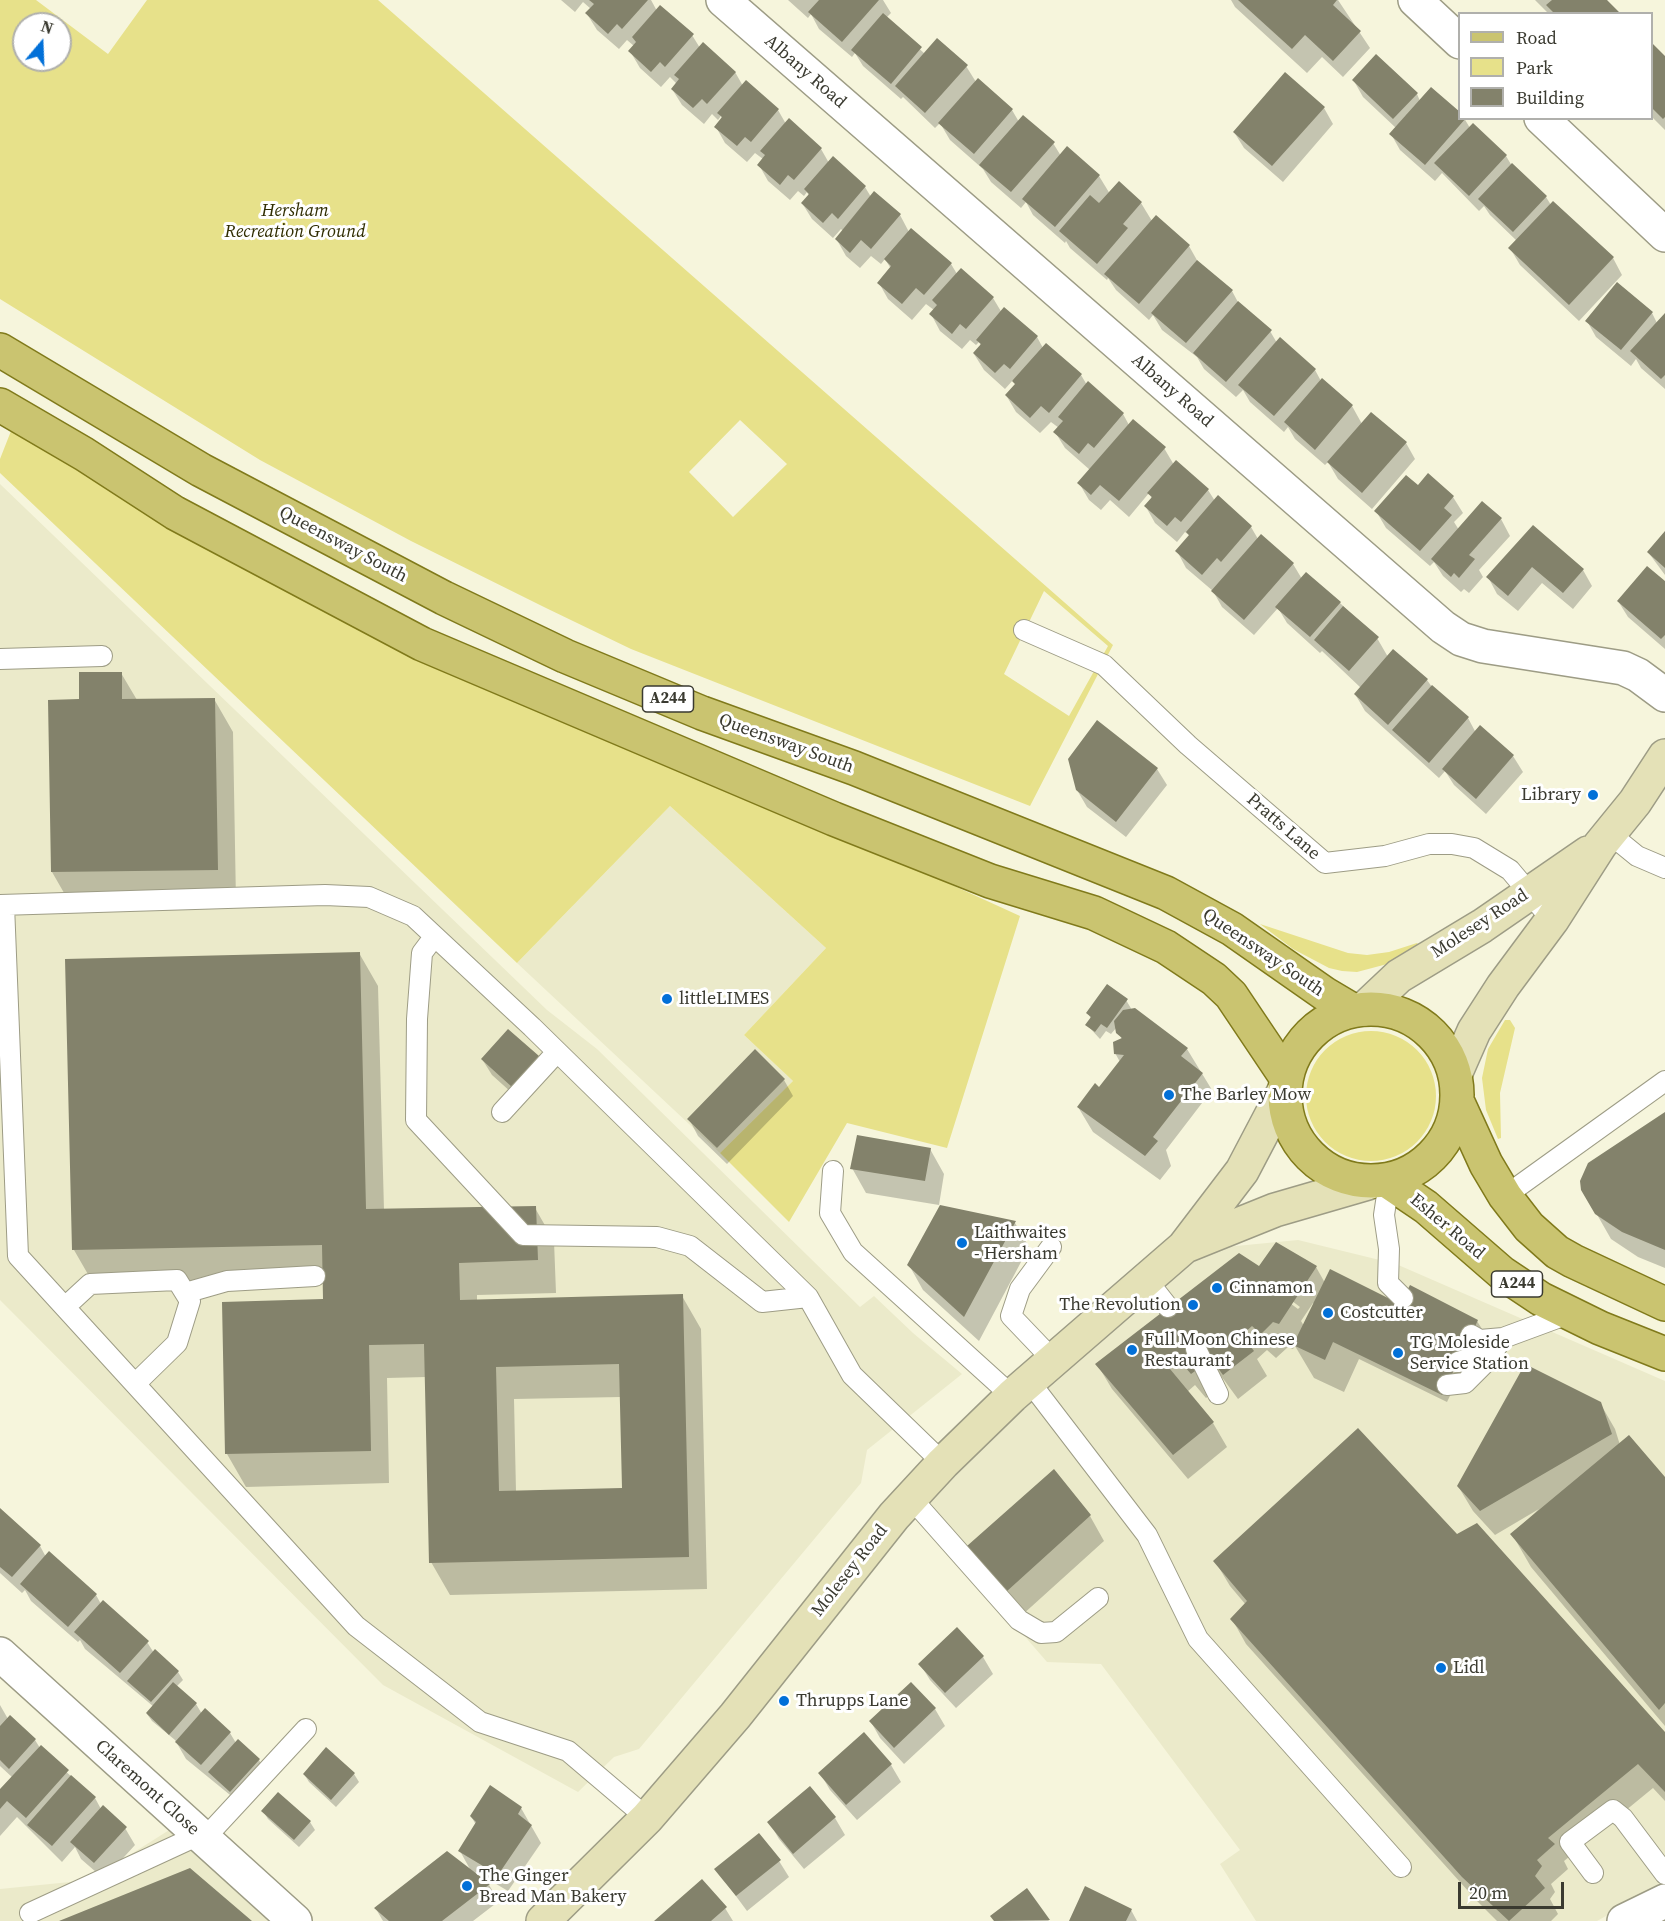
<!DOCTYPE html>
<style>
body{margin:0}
#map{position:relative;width:1665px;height:1921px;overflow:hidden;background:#f6f5dc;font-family:"Source Serif 4",serif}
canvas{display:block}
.legend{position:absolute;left:1458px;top:12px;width:195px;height:108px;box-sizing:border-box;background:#fff;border:2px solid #b0b0ac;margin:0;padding:8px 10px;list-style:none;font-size:18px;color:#3a3a30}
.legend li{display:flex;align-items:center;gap:12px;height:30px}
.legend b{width:30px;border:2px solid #b0b0ac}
.north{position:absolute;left:12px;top:12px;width:60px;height:60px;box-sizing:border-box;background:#fff;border:2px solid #b0b0ac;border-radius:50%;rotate:19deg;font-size:16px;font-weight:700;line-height:24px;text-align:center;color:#3a3a30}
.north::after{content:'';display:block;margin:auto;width:21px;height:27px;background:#0270d8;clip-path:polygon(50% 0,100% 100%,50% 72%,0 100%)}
.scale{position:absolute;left:1458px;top:1882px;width:106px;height:27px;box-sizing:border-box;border:3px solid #3a3a30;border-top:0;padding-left:8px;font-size:18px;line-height:21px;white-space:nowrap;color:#3a3a30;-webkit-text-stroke:4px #fff;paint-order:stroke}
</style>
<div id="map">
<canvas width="1665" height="1921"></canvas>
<ul class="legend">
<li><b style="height:8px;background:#cac470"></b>Road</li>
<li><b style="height:16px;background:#e7e18a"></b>Park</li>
<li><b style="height:16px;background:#83826b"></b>Building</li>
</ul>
<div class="north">N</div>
<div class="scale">20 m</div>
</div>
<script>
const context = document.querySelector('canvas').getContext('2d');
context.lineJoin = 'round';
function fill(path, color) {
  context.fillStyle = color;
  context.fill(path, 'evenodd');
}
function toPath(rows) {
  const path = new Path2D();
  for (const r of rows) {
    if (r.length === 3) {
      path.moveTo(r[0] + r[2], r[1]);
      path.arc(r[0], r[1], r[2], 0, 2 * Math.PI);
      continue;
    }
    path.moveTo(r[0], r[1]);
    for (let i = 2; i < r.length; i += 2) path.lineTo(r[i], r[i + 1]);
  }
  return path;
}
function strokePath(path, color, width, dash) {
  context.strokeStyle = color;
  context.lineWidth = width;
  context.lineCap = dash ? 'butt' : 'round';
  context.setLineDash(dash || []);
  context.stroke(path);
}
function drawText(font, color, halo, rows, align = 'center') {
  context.font = font + ' "Source Serif 4",serif';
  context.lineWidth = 6;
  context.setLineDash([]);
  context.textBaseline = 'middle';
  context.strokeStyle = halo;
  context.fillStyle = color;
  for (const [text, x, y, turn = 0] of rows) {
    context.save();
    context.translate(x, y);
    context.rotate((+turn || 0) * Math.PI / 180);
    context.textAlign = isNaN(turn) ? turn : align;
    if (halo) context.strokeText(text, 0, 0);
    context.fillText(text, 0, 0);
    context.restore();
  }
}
fill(toPath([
 [0,484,547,1010,597,1049,860,1307,874,1296,913,1333,962,1374,867,1450,861,1483,639,1749,614,1757,578,1792,383,1685,0,1300],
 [670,806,826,948,744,1035,793,1081,720,1153,517,963],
 [755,1049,784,1079,717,1148,687,1119],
 [1298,1240,1396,1264,1665,1381,1665,1883,1597,1921,1256,1921,1220,1864,1240,1850,1101,1664,1047,1662,918,1513,1079,1353,1205,1249],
 [174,1827,270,1921,0,1921,0,1889,90,1880]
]), '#ebeaca');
fill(toPath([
 [0,0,36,0,108,54,147,0,378,0,1113,645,1030,806,631,649,546,608,411,541,260,460,0,299],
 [24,24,60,24,60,60,24,60],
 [740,420,787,464,733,517,689,472],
 [1044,591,1108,646,1069,716,1004,674],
 [11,431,122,493,689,765,1020,916,947,1148,847,1123,789,1222,720,1153,793,1081,744,1035,826,948,670,806,517,963,0,473,0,459],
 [1260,924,1348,953,1367,955,1389,952,1417,943,1421,947,1391,963,1357,972,1342,971,1329,968,1293,949],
 [1505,1020,1510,1020,1515,1028,1500,1093,1501,1138,1498,1139,1486,1110,1482,1078,1488,1049],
 [1371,1096,65]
]), '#e7e18a');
fill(toPath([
 [561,0,651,0,657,11,692,35,700,48,735,72,743,86,746,82,778,110,786,124,821,149,829,163,865,187,871,197,900,215,909,232,951,264,957,274,993,298,1002,313,1037,337,1043,348,1046,345,1081,375,1087,385,1088,384,1123,414,1129,425,1164,448,1174,465,1176,462,1208,490,1215,501,1251,527,1258,539,1293,564,1302,579,1340,603,1377,638,1388,657,1427,680,1432,687,1468,718,1476,733,1480,727,1513,756,1523,772,1486,814,1454,785,1445,771,1439,778,1365,711,1355,694,1361,688,1322,651,1320,653,1287,623,1278,608,1254,635,1222,607,1213,591,1186,568,1177,551,1190,536,1185,532,1177,542,1155,523,1146,507,1152,499,1149,493,1129,517,1110,500,1101,510,1089,500,1079,483,1090,470,1065,448,1055,432,1059,428,1051,422,1040,433,1016,412,1006,395,1016,385,1013,380,1005,389,984,370,974,354,981,346,979,342,976,345,970,340,962,349,940,331,931,314,934,310,926,304,912,320,888,299,879,283,891,269,885,259,881,264,871,256,860,268,846,256,837,240,843,231,841,229,833,238,812,219,802,203,809,196,807,192,804,196,798,191,790,200,768,181,759,165,763,159,755,153,747,162,725,143,716,127,722,119,721,116,718,120,712,114,704,124,682,105,672,89,677,84,670,77,661,87,640,68,630,51,634,46,627,40,619,49,597,30,587,14,591,9,583,2,575,12],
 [788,0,883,0,891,13,886,18,925,54,966,66,976,82,1012,110,1019,122,1053,143,1061,156,1099,176,1110,194,1119,184,1141,203,1152,221,1156,217,1189,246,1198,262,1232,291,1239,304,1270,331,1277,343,1315,370,1321,381,1352,406,1362,424,1406,443,1415,459,1372,509,1338,479,1328,462,1325,465,1295,439,1288,427,1284,432,1250,402,1243,390,1236,397,1204,369,1197,357,1162,330,1153,315,1149,320,1116,290,1108,278,1107,280,1070,248,1066,241,1065,243,1033,215,1026,202,1021,208,991,182,983,169,950,140,940,123,935,128,903,97,901,99,863,66,855,53,852,57,819,29,811,14,808,18],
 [1231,0,1338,0,1370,48,1343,77,1322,57,1307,73,1235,7],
 [1535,0,1605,0,1619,14,1549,14],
 [1652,45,1665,58,1665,130,1652,117],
 [1354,81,1417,94,1420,101,1464,118,1470,128,1506,156,1512,166,1546,197,1551,205,1613,258,1622,275,1579,321,1520,265,1510,248,1517,241,1490,215,1484,206,1479,211,1442,173,1435,181,1400,150,1391,134,1396,128,1363,97],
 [1324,108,1333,124,1283,182,1244,148,1234,132],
 [1652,313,1657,323,1665,315,1665,389,1641,368,1636,359,1631,366,1596,337,1587,321],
 [1418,487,1453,497,1463,513,1454,522,1459,530,1501,519,1510,536,1479,570,1483,577,1469,593,1464,589,1461,592,1443,576,1434,562,1430,566,1386,528,1376,511],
 [1533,527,1583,570,1592,586,1573,609,1542,583,1518,611,1497,594,1488,577],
 [1665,533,1665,575,1648,552],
 [1665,583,1665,649,1628,617,1618,601],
 [121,673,137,700,214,699,233,732,236,902,71,905,52,872,81,701],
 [1157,769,1167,785,1126,837,1087,807,1077,790],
 [359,953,378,986,384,1210,535,1208,554,1241,556,1293,477,1295,477,1301,682,1296,701,1329,707,1589,450,1595,431,1562,426,1377,387,1378,389,1483,246,1487,227,1454,325,1301,324,1277,93,1283,74,1250],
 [621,1397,624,1490,516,1492,514,1399],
 [1126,1000,1132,1010,1187,1049,1212,1090,1166,1150,1171,1166,1160,1180,1093,1132,1078,1107,1099,1089,1120,1062,1115,1053,1122,1040,1117,1027,1111,1034,1106,1031,1100,1039,1087,1025,1091,1019,1088,1013],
 [537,1057,547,1074,522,1102,492,1075,482,1059],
 [784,1080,793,1096,727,1164,698,1136,689,1119],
 [1665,1113,1665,1268,1638,1257,1611,1239,1583,1190],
 [930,1149,944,1174,939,1205,866,1193,852,1168],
 [941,1207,1015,1223,1029,1247,979,1341,923,1290,909,1265],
 [1316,1267,1325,1283,1401,1306,1477,1321,1482,1329,1447,1402,1359,1359,1344,1392,1314,1378,1295,1346,1293,1349,1288,1347,1276,1358,1267,1350,1257,1359,1267,1376,1238,1399,1216,1369,1215,1391,1206,1398,1195,1385,1187,1392,1213,1423,1227,1447,1188,1479,1112,1389,1097,1364,1260,1268],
 [1271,1285,1300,1307,1298,1309,1271,1289],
 [1313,1303,1315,1304,1304,1326,1301,1321],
 [1600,1403,1615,1429,1620,1445,1665,1479,1665,1726,1531,1567,1512,1534,1539,1509,1495,1535,1473,1511,1458,1486],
 [0,1510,40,1546,46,1557,96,1595,101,1604,147,1642,154,1653,178,1672,183,1680,176,1687,196,1704,202,1714,230,1733,236,1743,259,1760,263,1768,235,1799,186,1759,175,1740,152,1721,147,1714,154,1707,85,1649,80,1640,78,1642,31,1601,25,1590,22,1593,0,1573],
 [1090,1516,1104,1541,1021,1616,984,1571,969,1546],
 [1457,1536,1665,1733,1665,1801,1653,1788,1564,1861,1568,1869,1551,1884,1555,1892,1550,1899,1558,1914,1551,1921,1497,1921,1478,1902,1246,1644,1232,1619,1246,1605,1230,1586,1215,1561],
 [957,1629,983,1657,993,1674,956,1708,930,1680,920,1664],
 [911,1684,935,1709,945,1726,904,1764,880,1738,871,1722],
 [0,1705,8,1719,35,1740,40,1748,95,1798,101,1809,125,1828,135,1845,104,1879,81,1859,75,1847,62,1862,17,1817,0,1836,0,1792,13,1778,0,1766],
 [864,1734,891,1765,901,1782,857,1820,830,1790,820,1773],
 [326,1749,354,1774,359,1782,336,1807,309,1782,304,1774],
 [810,1788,835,1818,845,1835,804,1869,779,1839,769,1822],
 [521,1808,541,1843,508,1891,476,1872,475,1874,489,1885,499,1901,473,1921,383,1921,376,1909,471,1871,460,1851,476,1825,471,1816],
 [263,1811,310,1822,315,1830,299,1847,268,1819],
 [779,1861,789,1877,747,1911,716,1869],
 [1027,1890,1049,1921,995,1921,992,1916],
 [725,1908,733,1921,657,1921],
 [1131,1910,1137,1921,1070,1921]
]), '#0003');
fill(toPath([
 [589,0,648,0,622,29,617,24,608,34,585,13,594,4],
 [819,0,879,0,842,42,808,12],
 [1238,0,1337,0,1333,5,1361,31,1333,61,1305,35,1292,49],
 [1552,0,1607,0,1621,14,1555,14,1546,5],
 [660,5,694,34,665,67,660,62,651,72,628,51,636,42,632,37],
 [883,13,922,47,891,84,851,50],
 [937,38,968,65,925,113,895,86],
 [703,42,736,72,707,104,702,99,693,108,671,89,679,79,674,75],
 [1652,43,1665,56,1665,117,1663,119,1652,108],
 [1376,54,1418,93,1393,119,1352,80],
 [1285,72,1325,107,1272,166,1233,132],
 [978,78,1013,109,974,154,938,123],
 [746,80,779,109,751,142,745,137,737,146,714,127,722,117,717,113],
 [1431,87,1460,112,1460,118,1466,118,1425,165,1389,134],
 [1023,115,1055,142,1011,192,979,165],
 [789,118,822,148,794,180,788,175,780,185,757,165,765,155,760,151],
 [1473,123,1507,155,1469,196,1434,163],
 [1067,146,1100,175,1055,227,1022,199],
 [833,156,866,186,838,219,832,213,823,223,801,203,809,194,804,189],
 [1512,163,1547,196,1513,232,1478,199],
 [1119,181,1142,202,1123,224,1128,228,1097,264,1059,231,1090,195,1099,203],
 [874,191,901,214,871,249,861,240,850,253,835,239],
 [1553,201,1614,257,1569,305,1508,248],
 [1156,215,1190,245,1139,304,1104,274],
 [911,228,952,263,924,295,916,288,902,304,877,283,891,266,884,259],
 [1197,260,1233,290,1186,343,1151,313],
 [961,268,994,297,966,329,960,324,952,334,929,314,937,305,932,300],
 [1617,282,1653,312,1621,350,1585,321],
 [1238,301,1272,330,1226,382,1193,353],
 [1004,307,1038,336,1010,369,1004,364,995,373,973,353,981,344,976,340],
 [1665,313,1665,375,1661,379,1630,351],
 [1280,337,1316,369,1274,416,1238,385],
 [1046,343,1082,374,1049,413,1041,406,1030,418,1005,395,1015,384,1012,381],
 [1322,378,1353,405,1315,450,1284,422],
 [1088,381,1124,413,1094,448,1088,443,1079,454,1053,432,1063,421,1058,417],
 [1371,412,1407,442,1362,493,1327,462],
 [1133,419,1166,447,1119,501,1100,485,1091,495,1077,483],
 [1176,460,1209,489,1181,522,1175,517,1167,526,1144,506,1152,497,1147,493],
 [1428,473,1454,496,1444,508,1452,515,1420,551,1374,511,1406,475,1418,485],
 [1218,495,1252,526,1221,562,1217,558,1202,575,1175,551,1189,535,1186,532],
 [1482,501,1502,518,1469,555,1475,559,1459,578,1454,573,1451,577,1431,559],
 [1533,525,1584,569,1563,593,1532,567,1508,596,1486,577],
 [1665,531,1665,568,1647,552],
 [1261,534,1294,563,1244,620,1211,591],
 [1647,566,1665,581,1665,635,1661,639,1617,601],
 [1306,572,1341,602,1310,637,1275,607],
 [1343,606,1379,637,1349,671,1314,640],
 [1393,649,1428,679,1388,725,1354,694],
 [79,672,122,672,122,699,215,698,218,870,51,872,48,700,79,699],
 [1432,685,1469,717,1429,763,1392,730],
 [1097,720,1158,768,1116,822,1076,790,1068,759],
 [1480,725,1514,755,1476,799,1442,769],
 [360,952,366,1209,536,1206,538,1260,459,1263,460,1300,683,1294,689,1557,429,1563,424,1344,369,1345,371,1451,225,1454,222,1302,323,1299,322,1245,72,1250,65,959],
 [619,1364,622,1488,499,1491,496,1367],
 [1107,984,1128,999,1107,1028,1101,1024,1095,1032,1085,1025,1091,1017,1086,1013],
 [1135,1008,1188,1048,1181,1056,1203,1073,1153,1137,1158,1141,1145,1156,1077,1107,1095,1083,1099,1087,1124,1055,1114,1054,1113,1042,1122,1038,1116,1033,1114,1021,1123,1010],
 [508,1029,539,1056,512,1087,481,1059],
 [755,1049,785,1079,717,1148,687,1119],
 [1665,1112,1665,1250,1622,1232,1595,1214,1581,1190,1580,1181,1588,1163],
 [857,1135,931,1148,925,1181,850,1169],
 [940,1205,1016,1221,964,1317,907,1265],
 [1276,1242,1317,1266,1279,1324,1273,1322,1261,1334,1252,1326,1242,1335,1254,1351,1223,1375,1201,1345,1202,1366,1191,1374,1180,1361,1170,1369,1214,1422,1173,1455,1095,1364,1239,1253,1259,1266],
 [1330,1269,1400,1304,1410,1285,1478,1320,1442,1395,1333,1342,1325,1360,1293,1345],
 [1525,1364,1601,1402,1612,1434,1480,1511,1457,1486],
 [1358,1428,1457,1534,1477,1523,1665,1732,1665,1792,1638,1764,1548,1838,1555,1844,1537,1860,1542,1866,1535,1876,1545,1888,1509,1921,1462,1877,1230,1619,1247,1601,1213,1561],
 [1629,1435,1665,1477,1665,1703,1659,1710,1510,1534],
 [1054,1469,1091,1515,1006,1592,967,1546],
 [0,1508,41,1545,12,1577,0,1567],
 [49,1551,97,1594,68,1627,20,1584],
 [103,1600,149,1641,120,1673,74,1632],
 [957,1627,984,1656,945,1693,918,1664],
 [155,1649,179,1671,151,1702,127,1681],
 [173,1682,197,1703,169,1735,146,1713],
 [911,1682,936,1708,894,1748,869,1721],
 [205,1708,231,1732,201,1765,175,1742],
 [10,1715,36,1739,9,1769,0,1760,0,1726],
 [864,1732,892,1764,846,1805,818,1773],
 [238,1739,260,1759,230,1792,208,1772],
 [41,1745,69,1770,26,1818,7,1801,0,1809,0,1789],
 [326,1747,355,1773,331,1800,303,1774],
 [71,1775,96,1797,52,1846,27,1825],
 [490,1785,522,1807,518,1814,532,1825,498,1875,458,1851,476,1822,470,1816],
 [810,1786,836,1817,793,1854,767,1822],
 [278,1792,311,1821,294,1840,261,1811],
 [103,1805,127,1827,94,1863,70,1842],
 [759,1833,781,1860,736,1896,714,1869],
 [447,1851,490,1884,442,1921,389,1921,374,1908],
 [190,1868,252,1921,59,1921],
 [702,1879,727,1907,711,1921,654,1921],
 [1085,1886,1132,1909,1126,1921,1069,1921],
 [1027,1888,1050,1920,994,1921,990,1916]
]), '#83826b');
const lane = toPath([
 [1024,630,1104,665,1188,745,1325,863,1385,856,1429,844,1452,844,1474,848,1510,870,1552,920],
 [0,659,102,656],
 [1610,834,1637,856,1665,868],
 [0,905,325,895,369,897,413,916,532,1027,808,1297,852,1375,943,1463],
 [4,905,18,1256,356,1626,480,1722,568,1751,647,1818],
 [434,937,422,953,417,1019,416,1120,523,1235,657,1237,690,1246,762,1302,808,1297],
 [502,1112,557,1052],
 [833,1171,830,1213,853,1252,1012,1396],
 [1389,1182,1384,1215,1389,1249,1388,1283,1403,1298],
 [1505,1196,1665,1081],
 [1051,1247,1020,1289,1011,1316,1053,1360],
 [1146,1279,1168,1307],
 [185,1293,227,1281,315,1276],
 [65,1307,90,1284,177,1280,190,1301,177,1343,135,1384],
 [1471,1335,1480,1340,1503,1338,1568,1314],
 [1196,1349,1218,1394],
 [1458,1362,1476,1357,1493,1345],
 [1029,1381,1147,1535,1198,1639,1401,1867],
 [1447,1385,1465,1383,1484,1364,1503,1338],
 [911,1498,1019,1620,1041,1633,1056,1632,1098,1598],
 [204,1839,306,1729],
 [1593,1873,1570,1842,1613,1810,1623,1818,1665,1874],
 [30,1913,199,1835]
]);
const street = toPath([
 [723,0,1443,627,1461,639,1483,646,1623,668,1638,675,1665,695],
 [1415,0,1460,42],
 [1541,118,1665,235],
 [0,1654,295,1921],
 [1624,1921,1665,1901]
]);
const secondary = toPath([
 [1364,1009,1399,976,1482,926,1588,853],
 [1456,1072,1474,1031,1503,986,1552,920,1600,845,1635,802,1665,756],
 [1188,1245,1275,1210,1368,1183],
 [543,1921,647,1818,735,1716,894,1516,943,1463,1012,1396,1184,1247,1242,1171,1283,1093]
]);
const primary = toPath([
 [0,350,201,470,444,598,565,656,702,713,854,768,1166,893,1232,929,1325,994,1352,1010],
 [0,405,84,454,175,513,422,644,834,819,990,881,1094,913,1166,947,1214,979,1231,995,1286,1077],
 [1371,1095,86],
 [1459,1105,1486,1164,1505,1196,1529,1227,1557,1252,1573,1261,1665,1304],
 [1389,1182,1426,1207,1502,1273,1541,1299,1600,1328,1665,1354]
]);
strokePath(lane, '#9d9c85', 22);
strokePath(street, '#9d9c85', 36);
strokePath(secondary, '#9d9c85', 36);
strokePath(primary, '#807a1b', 36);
strokePath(lane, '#fff', 20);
strokePath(street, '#fff', 33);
strokePath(secondary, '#e4e1b7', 33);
strokePath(primary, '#cac470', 33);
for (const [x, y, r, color] of [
 [1593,795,6,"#0270d8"],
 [667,999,6,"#0270d8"],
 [1169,1095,6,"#0270d8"],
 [962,1243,6,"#0270d8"],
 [1217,1288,6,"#0270d8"],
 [1193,1305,6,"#0270d8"],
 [1328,1313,6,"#0270d8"],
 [1132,1350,6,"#0270d8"],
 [1398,1353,6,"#0270d8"],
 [1441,1668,6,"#0270d8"],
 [784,1701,6,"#0270d8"],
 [467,1886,6,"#0270d8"]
]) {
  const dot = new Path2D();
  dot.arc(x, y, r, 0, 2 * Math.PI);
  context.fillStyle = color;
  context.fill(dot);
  strokePath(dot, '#fff', 2);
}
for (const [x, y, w] of [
 [668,699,51],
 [1517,1284,51]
]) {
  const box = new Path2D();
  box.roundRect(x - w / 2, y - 13, w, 26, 4.5);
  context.fillStyle = '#fff';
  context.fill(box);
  strokePath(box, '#3a3a30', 1.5);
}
drawText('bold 16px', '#3a3a30', null, [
 ["A244",668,699],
 ["A244",1517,1284]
]);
drawText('18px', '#3a3a30', '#fff', [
 ["Albany Road",805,72,41],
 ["Albany Road",1172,391,41],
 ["Queensway South",343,545,28],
 ["Queensway South",786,744,20],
 ["Pratts Lane",1283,827,41],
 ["Molesey Road",1480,924,-33],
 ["Queensway South",1263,953,34],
 ["Esher Road",1447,1227,40],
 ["Molesey Road",850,1571,-52],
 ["Claremont Close",147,1788,42]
]);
drawText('italic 18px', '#302d02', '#fff', [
 ["Hersham",295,211],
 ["Recreation Ground",295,232]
]);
drawText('18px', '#3a3a30', '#fff', [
 ["Library",1581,795,"right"],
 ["littleLIMES",679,999],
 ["The Barley Mow",1181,1095],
 ["Laithwaites",974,1233],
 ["- Hersham",974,1254],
 ["Cinnamon",1229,1288],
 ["The Revolution",1181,1305,"right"],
 ["Costcutter",1340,1313],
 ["Full Moon Chinese",1144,1340],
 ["Restaurant",1144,1361],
 ["TG Moleside",1410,1343],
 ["Service Station",1410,1364],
 ["Lidl",1453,1668],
 ["Thrupps Lane",796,1701],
 ["The Ginger",479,1876],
 ["Bread Man Bakery",479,1897]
], 'left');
</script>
